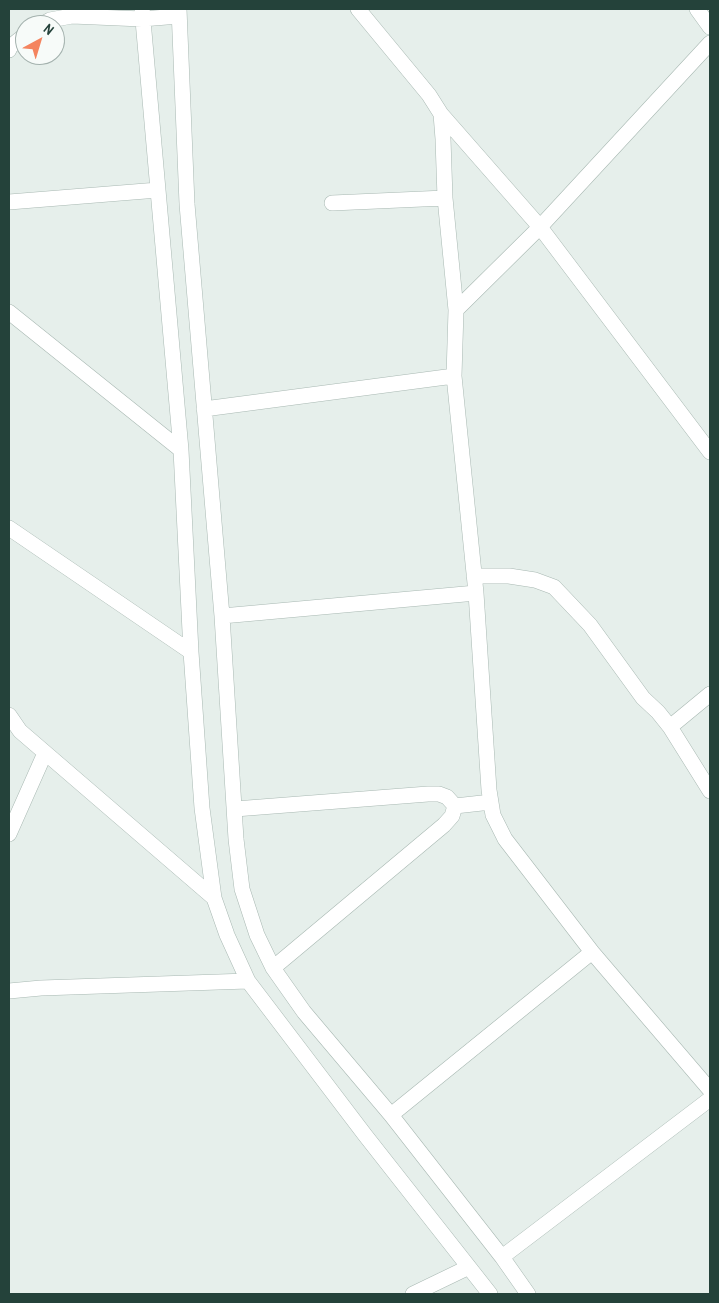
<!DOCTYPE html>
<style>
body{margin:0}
#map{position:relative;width:719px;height:1303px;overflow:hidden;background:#e6efeb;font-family:"Archivo Narrow",sans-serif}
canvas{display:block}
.frame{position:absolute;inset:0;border:10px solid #24423a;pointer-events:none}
.north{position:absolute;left:15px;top:15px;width:50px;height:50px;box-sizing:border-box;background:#f7fbf9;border:1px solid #a3b1ad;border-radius:50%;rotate:39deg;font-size:14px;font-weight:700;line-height:20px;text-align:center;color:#24423a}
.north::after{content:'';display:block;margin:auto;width:18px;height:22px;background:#f4845f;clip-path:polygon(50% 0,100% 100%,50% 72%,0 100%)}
</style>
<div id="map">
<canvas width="719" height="1303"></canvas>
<div class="frame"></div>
<div class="north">N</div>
</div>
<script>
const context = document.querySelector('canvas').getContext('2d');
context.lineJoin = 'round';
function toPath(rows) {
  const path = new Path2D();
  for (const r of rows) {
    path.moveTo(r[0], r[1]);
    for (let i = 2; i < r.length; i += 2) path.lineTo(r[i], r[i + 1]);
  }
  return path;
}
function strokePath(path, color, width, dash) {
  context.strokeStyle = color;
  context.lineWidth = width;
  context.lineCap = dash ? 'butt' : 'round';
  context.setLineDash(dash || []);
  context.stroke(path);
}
const street = toPath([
 [142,9,181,450,191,652,202,808,214,898,227,935,248,981,365,1135,490,1294],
 [179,9,187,204,222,616,236,839,242,889,257,935,273,968,304,1012,391,1115,502,1257,528,1294],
 [358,9,429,95,441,114,540,227,710,452],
 [697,9,710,27],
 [41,25,50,20,72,16,142,19,179,16],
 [9,50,10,47,25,35],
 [441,114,443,139,445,198,456,310,454,376,476,593,489,790,493,815,505,839,592,952,710,1090],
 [9,202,158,190],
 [332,203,445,198],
 [456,310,540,227,710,43],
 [9,312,181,450],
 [204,409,454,376],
 [9,528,191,652],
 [474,576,509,576,535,580,554,587,590,625,643,698,658,712,670,727,710,694],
 [222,616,476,593],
 [9,715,20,731,214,898],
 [670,727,710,791],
 [455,806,491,802],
 [235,809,428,794,439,794,447,797,455,806],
 [9,834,45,753],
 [273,968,444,825,452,816,455,806],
 [9,991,41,988,248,981],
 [391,1115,592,952],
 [502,1257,710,1099],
 [413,1294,469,1267]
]);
strokePath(street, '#a8b8b2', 16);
strokePath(street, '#fff', 15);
</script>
